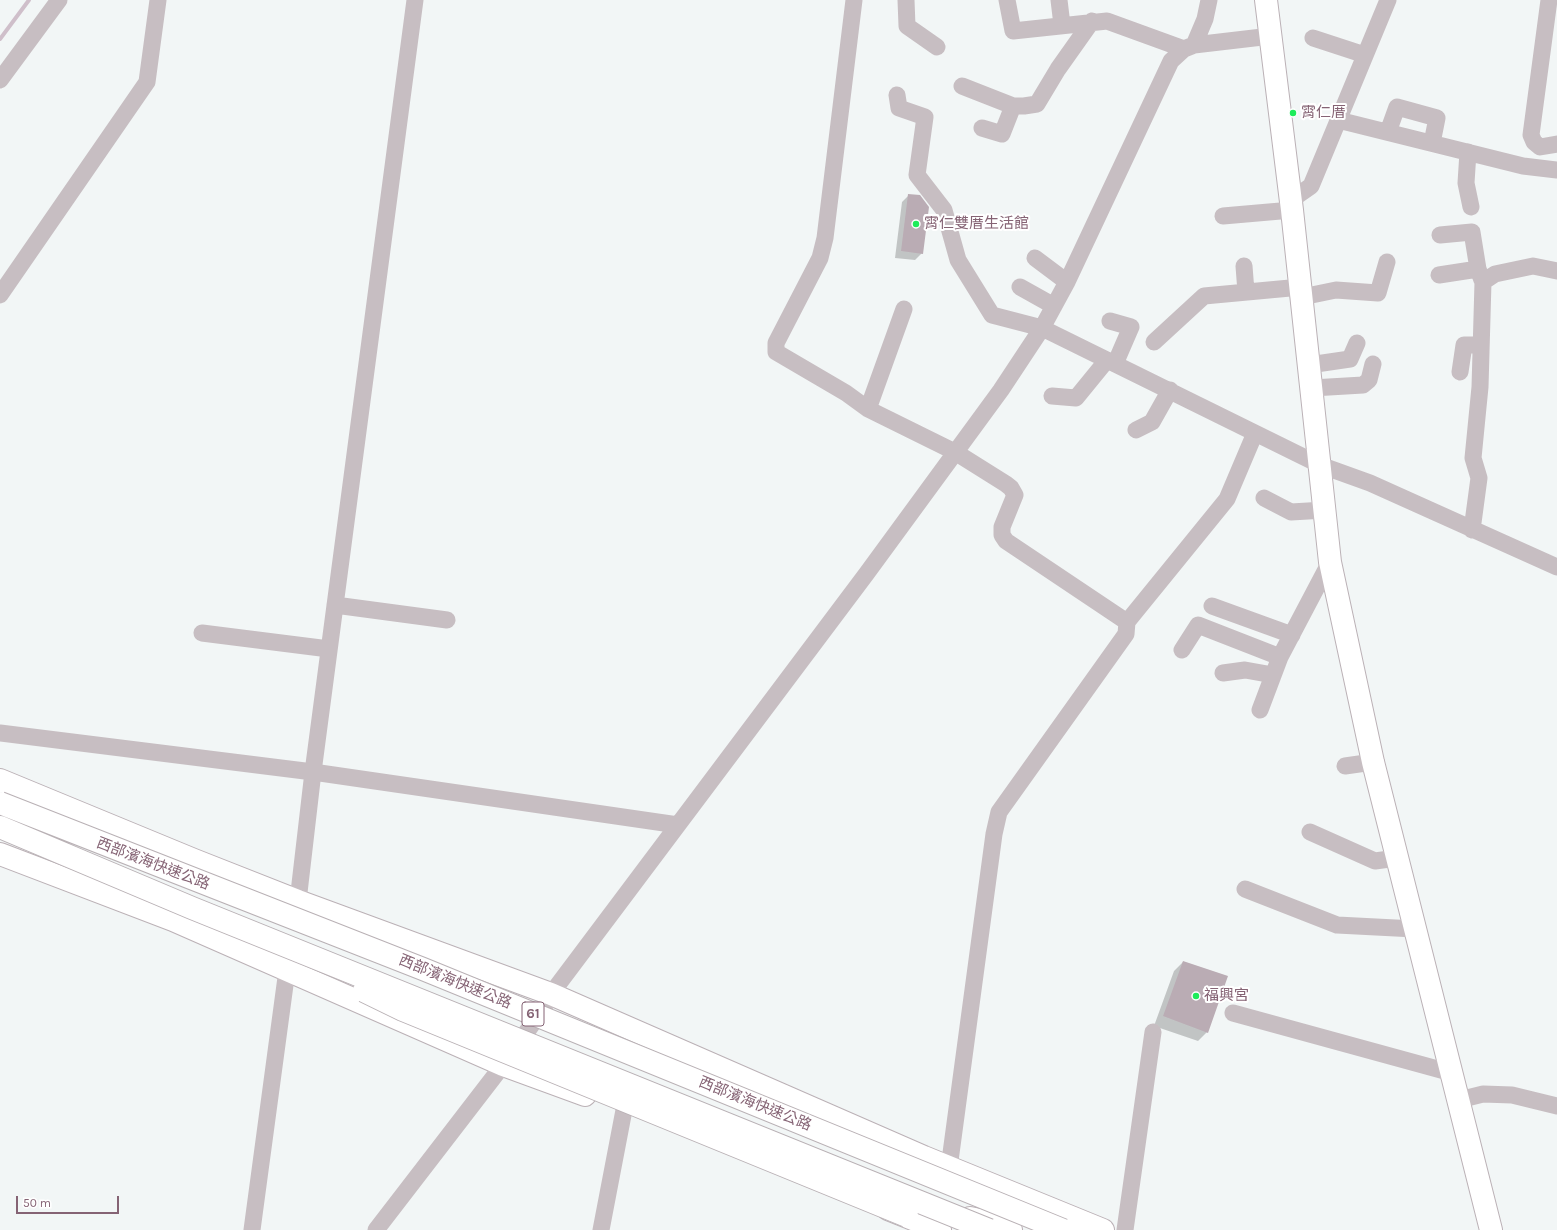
<!DOCTYPE html>
<meta charset="utf-8">
<style>
body{margin:0}
#map{position:relative;width:1557px;height:1230px;overflow:hidden;background:#f2f6f6;font-family:Karla,sans-serif}
canvas{display:block}
.scale{position:absolute;left:16px;top:1196px;width:103px;height:18px;box-sizing:border-box;border:2px solid #856374;border-top:0;padding-left:5px;font-size:12px;line-height:14px;white-space:nowrap;color:#856374;-webkit-text-stroke:3px #fff;paint-order:stroke}
</style>
<div id="map">
<canvas width="1557" height="1230"></canvas>
<div class="scale">50 m</div>
</div>
<script>
const context = document.querySelector('canvas').getContext('2d');
context.lineJoin = 'round';
function fill(path, color) {
  context.fillStyle = color;
  context.fill(path, 'evenodd');
}
function toPath(rows) {
  const path = new Path2D();
  for (const r of rows) {
    path.moveTo(r[0], r[1]);
    for (let i = 2; i < r.length; i += 2) path.lineTo(r[i], r[i + 1]);
  }
  return path;
}
function strokePath(path, color, width, dash) {
  context.strokeStyle = color;
  context.lineWidth = width;
  context.lineCap = dash ? 'butt' : 'round';
  context.setLineDash(dash || []);
  context.stroke(path);
}
function drawText(font, color, halo, rows, align = 'center') {
  context.font = font + ' Karla,"Noto Sans TC",sans-serif';
  context.lineWidth = 4;
  context.setLineDash([]);
  context.textBaseline = 'middle';
  context.strokeStyle = halo;
  context.fillStyle = color;
  for (const [text, x, y, turn = 0] of rows) {
    context.save();
    context.translate(x, y);
    context.rotate((+turn || 0) * Math.PI / 180);
    context.textAlign = isNaN(turn) ? turn : align;
    if (halo) context.strokeText(text, 0, 0);
    context.fillText(text, 0, 0);
    context.restore();
  }
}
fill(toPath([
 [909,195,922,253,915,260,895,258,902,202],
 [1183,962,1207,1032,1198,1041,1154,1026,1174,971]
]), '#0003');
strokePath(toPath([
 [0,39,29,0]
]), '#cfbfca', 4);
fill(toPath([
 [908,194,920,195,929,207,923,254,901,251],
 [1183,961,1228,976,1208,1033,1163,1016]
]), '#baacb4');
const major = toPath([
 [1266,0,1292,210,1330,562,1373,762,1491,1230],
 [0,780,194,860,298,901,551,994,924,1157,1103,1230],
 [0,854,173,920,503,1065,585,1095],
 [888,1209,940,1230],
 [970,1218,995,1223,1011,1230]
]);
strokePath(major, '#bbb1b6', 24);
strokePath(toPath([
 [854,0,825,238,820,258,776,343,776,352,846,393,868,409,955,452,1006,484,1011,488,1015,495,1002,527,1002,535,1006,541,1127,622,1126,634,999,812,994,834,949,1168],
 [906,0,907,26,937,47],
 [1007,0,1013,31,1107,21,1184,49],
 [1059,0,1062,25],
 [1549,0,1531,135,1534,142,1540,147,1557,144],
 [1313,38,1365,55],
 [1194,45,1205,19,1209,0],
 [0,80,59,0],
 [962,86,1013,106,1024,106,1037,104,1058,69,1092,21],
 [897,95,899,108,925,117,917,175,944,210,958,260,992,315,1042,328,1320,465,1370,483,1557,567],
 [1338,120,1523,166,1557,170],
 [982,128,1002,134,1013,106],
 [1388,132,1397,107,1437,118,1432,143],
 [1468,152,1466,183,1471,207],
 [1291,200,1311,186,1388,0],
 [1223,216,1292,210],
 [1440,235,1472,232,1478,269],
 [1035,258,1067,282],
 [1244,266,1246,292],
 [1439,275,1478,269,1482,280],
 [1020,287,1054,306],
 [0,295,147,82,158,0],
 [1302,297,1336,290,1378,293,1387,262],
 [1110,321,1131,327,1115,364],
 [1154,342,1204,296,1301,287],
 [1309,365,1350,359,1357,343],
 [1460,372,1464,345,1481,345],
 [1312,388,1363,385,1369,380,1373,364],
 [1052,396,1076,398,1107,360],
 [868,409,904,309],
 [1136,430,1152,422,1170,390],
 [1264,498,1291,512,1325,510],
 [1472,530,1479,478,1473,458,1480,387,1483,282,1495,274,1533,266,1557,271],
 [335,605,447,620],
 [1212,606,1292,635],
 [1127,622,1227,499,1255,433],
 [202,633,329,649],
 [1182,650,1198,625,1280,657],
 [1223,673,1245,670,1273,675],
 [1260,710,1280,657,1330,562],
 [0,733,313,772,678,825],
 [1345,766,1373,762],
 [1310,832,1375,861,1397,858],
 [1245,889,1337,925,1415,929],
 [298,901,313,772,415,0],
 [1233,1013,1452,1073],
 [1459,1100,1483,1094,1512,1095,1557,1106],
 [252,1230,287,970],
 [376,1230,503,1065,543,1009,551,994,867,573,1001,390,1042,328,1067,282,1171,61,1184,49,1194,45,1271,36],
 [601,1230,624,1110],
 [1125,1230,1153,1032]
]), '#c7bec2', 17);
strokePath(major, '#fff', 22);
const highwayBridge = toPath([
 [0,803,423,969,1063,1230],
 [0,827,192,908,989,1230],
 [364,991,403,1010,907,1216]
]);
strokePath(highwayBridge, '#b9b1b5', 24, []);
strokePath(highwayBridge, '#fff', 22);
for (const [x, y, r, color] of [
 [1293,113,4,"#1dec5a"],
 [916,224,4,"#1dec5a"],
 [1196,996,4,"#1dec5a"]
]) {
  const dot = new Path2D();
  dot.arc(x, y, r, 0, 2 * Math.PI);
  context.fillStyle = color;
  context.fill(dot);
  strokePath(dot, '#fff', 1.5);
}
for (const [x, y, w] of [
 [533,1014,22]
]) {
  const box = new Path2D();
  box.roundRect(x - w / 2, y - 12, w, 24, 3);
  context.fillStyle = '#fff';
  context.fill(box);
  strokePath(box, '#856374', 1);
}
drawText('bold 14px', '#856374', null, [
 ["61",533,1014]
]);
drawText('15px', '#856374', '#fff', [
 ["霄仁厝",1301,113],
 ["霄仁雙厝生活館",924,224],
 ["福興宮",1204,996]
], 'left');
drawText('15px', '#856374', '#fff', [
 ["西部濱海快速公路",153,864,21],
 ["西部濱海快速公路",455,982,22],
 ["西部濱海快速公路",755,1104,22]
]);
</script>
